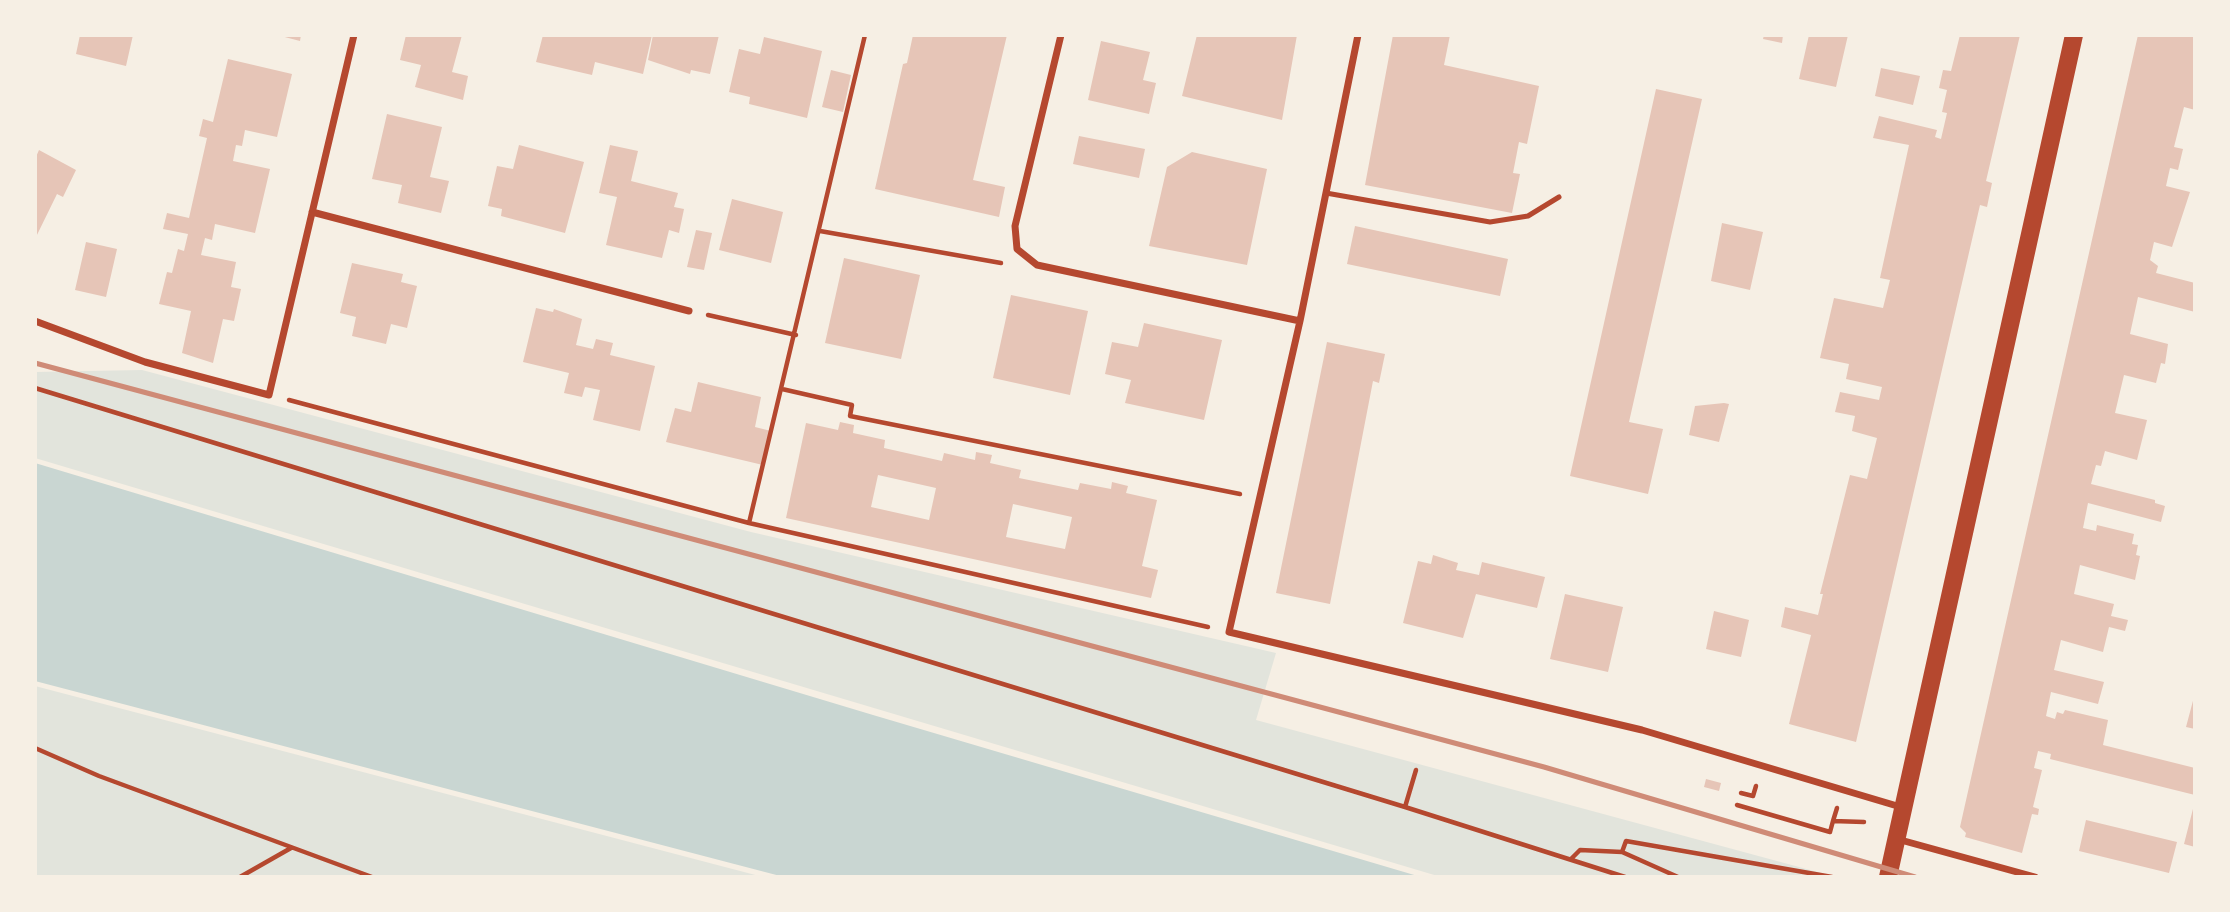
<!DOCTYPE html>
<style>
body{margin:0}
#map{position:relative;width:2230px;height:912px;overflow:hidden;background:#f6efe4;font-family:"DejaVu Sans",sans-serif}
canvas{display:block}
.frame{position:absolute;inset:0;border:37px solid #f6efe4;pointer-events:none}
</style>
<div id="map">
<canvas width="2230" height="912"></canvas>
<div class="frame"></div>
</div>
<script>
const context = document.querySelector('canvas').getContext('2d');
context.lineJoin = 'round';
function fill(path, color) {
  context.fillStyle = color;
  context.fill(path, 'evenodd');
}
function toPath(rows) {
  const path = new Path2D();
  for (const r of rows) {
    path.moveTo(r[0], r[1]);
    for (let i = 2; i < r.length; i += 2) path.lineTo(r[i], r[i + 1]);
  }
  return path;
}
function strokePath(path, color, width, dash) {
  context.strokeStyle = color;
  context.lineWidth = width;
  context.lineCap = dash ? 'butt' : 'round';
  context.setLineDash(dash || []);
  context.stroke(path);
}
fill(toPath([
 [142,370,751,532,1276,653,1256,720,1836,877,1441,877,35,458,35,372],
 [35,686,763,877,35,877]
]), '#e2e4dc');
fill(toPath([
 [35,463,873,715,1421,877,784,877,35,681]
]), '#c9d6d2');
fill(toPath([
 [80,35,133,35,126,66,76,54],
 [277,35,301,35,300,41],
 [406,35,462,35,452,72,468,76,463,100,415,87,421,65,400,60],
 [543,35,652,35,643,74,595,62,592,75,536,62],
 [653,35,719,35,710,74,691,70,690,74,648,60],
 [913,35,1007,35,973,180,1005,187,999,217,875,189,903,64,907,63],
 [1197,35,1297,35,1282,120,1182,96],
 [1393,35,1450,35,1444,65,1539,86,1527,144,1519,142,1513,173,1520,174,1512,213,1365,185],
 [1764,35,1783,35,1782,43,1763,39],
 [1809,35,1848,35,1836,87,1799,79],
 [1960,35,2020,35,1986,181,1992,183,1987,207,1980,205,1856,742,1789,724,1811,635,1781,627,1785,607,1818,615,1823,594,1820,594,1850,475,1867,479,1877,438,1852,431,1855,416,1835,412,1840,392,1879,400,1882,387,1846,379,1849,364,1820,358,1834,298,1883,308,1890,280,1880,278,1909,145,1873,138,1879,116,1937,130,1935,137,1941,139,1947,113,1942,112,1947,90,1939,88,1943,70,1951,71],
 [2138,35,2195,35,2195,110,2184,107,2174,147,2183,149,2178,170,2170,168,2166,186,2190,192,2172,247,2154,242,2150,260,2158,266,2156,273,2195,283,2195,312,2138,297,2130,334,2168,344,2165,364,2161,363,2156,383,2124,375,2115,413,2147,420,2137,460,2105,451,2101,466,2096,465,2091,484,2155,500,2155,503,2165,506,2161,522,2088,503,2083,528,2096,531,2097,525,2134,534,2132,544,2138,545,2136,555,2140,556,2135,580,2080,565,2074,594,2114,604,2111,616,2128,620,2125,631,2109,627,2103,652,2061,640,2054,670,2104,682,2098,704,2051,692,2046,716,2055,719,2057,712,2063,714,2065,710,2108,720,2103,745,2195,768,2195,795,2050,759,2051,754,2038,751,2034,768,2042,770,2033,807,2039,809,2038,815,2032,814,2022,853,1965,837,1966,833,1960,827],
 [764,37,822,51,807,118,749,104,750,97,729,92,739,49,760,54],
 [1101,41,1150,52,1143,80,1156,83,1149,114,1088,100],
 [228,59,292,74,277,137,245,130,242,146,236,145,233,161,270,169,255,233,215,224,212,240,205,238,201,255,236,262,231,287,241,289,234,321,223,319,213,363,182,353,191,311,159,304,167,272,172,273,178,249,184,251,188,234,163,229,167,213,189,218,207,138,199,136,203,119,213,122],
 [1881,68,1920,76,1913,105,1875,96],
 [831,70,851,75,843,112,822,107],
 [1656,89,1702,99,1629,422,1663,429,1648,494,1570,476],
 [387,114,442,127,430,177,449,181,441,213,398,203,402,185,372,179],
 [1079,136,1145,149,1139,178,1073,164],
 [519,145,584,162,565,233,501,216,502,209,488,206,497,166,513,169],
 [610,145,638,151,631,181,678,193,674,207,684,209,679,233,669,230,662,258,606,245,617,197,599,193],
 [39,150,76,170,63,197,57,194,35,239,35,159],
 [1192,152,1267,169,1247,265,1149,246,1167,167],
 [732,199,783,212,771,263,719,250],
 [1722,223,1763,232,1750,290,1711,281],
 [1355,226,1508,259,1500,296,1347,264],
 [696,230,712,233,704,270,687,267],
 [86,242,117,249,106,297,75,290],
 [844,258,920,275,901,359,825,343],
 [352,263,403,274,401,282,417,286,407,328,391,324,386,344,352,336,356,317,340,313],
 [1011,295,1088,311,1070,395,993,378],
 [536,308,553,312,554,309,582,319,576,345,593,349,596,339,613,343,610,355,655,366,640,431,593,420,600,390,585,387,582,397,564,393,569,373,523,362],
 [1144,323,1222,340,1204,420,1125,403,1131,380,1105,374,1112,342,1138,347],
 [1327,342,1385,354,1379,383,1373,381,1330,604,1276,593],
 [698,382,761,397,755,427,771,431,763,465,666,442,675,408,691,412],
 [1724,403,1729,404,1719,442,1689,435,1695,406],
 [840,422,854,425,853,433,885,440,884,448,942,461,944,453,975,460,976,452,992,455,990,463,1021,470,1019,478,1078,490,1080,483,1111,489,1112,482,1128,486,1126,493,1157,500,1142,566,1158,570,1151,598,786,518,806,423,838,430],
 [878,475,936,488,929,520,871,507],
 [1013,504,1072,517,1065,549,1006,537],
 [1433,555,1458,563,1456,570,1479,575,1482,562,1545,577,1537,608,1476,594,1463,638,1403,623,1418,561,1431,564],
 [1565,594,1623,607,1608,672,1550,659],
 [1714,611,1749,620,1741,657,1706,649],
 [2194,697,2195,697,2195,729,2186,727],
 [1706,779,1721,783,1719,791,1704,787],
 [2194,805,2195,805,2195,847,2184,844],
 [2086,820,2177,842,2169,873,2079,851]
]), '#e6c5b7');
strokePath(toPath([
 [820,231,1001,263],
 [708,315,796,335],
 [35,388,1405,807,1625,877],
 [782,389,852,405,850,416,1240,494],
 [289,400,749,523,1208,627],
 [749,523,865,35],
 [35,748,99,776,372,877],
 [1741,793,1753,796,1756,786],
 [1737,805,1830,832,1833,821],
 [1405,807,1416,770],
 [1837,808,1833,821,1864,822],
 [1571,859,1580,850,1622,852],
 [240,877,291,848],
 [1678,877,1622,852,1626,841,1832,877]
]), '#b5482f', 4.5);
strokePath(toPath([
 [1326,193,1490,222,1528,216,1559,197]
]), '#b5482f', 5);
strokePath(toPath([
 [1061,35,1015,226,1017,249,1037,265,1300,321],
 [1358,35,1300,321,1229,632,1642,730,1904,808],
 [312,212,689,311],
 [35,321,145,362,269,395,354,35],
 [1897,839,2035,877]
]), '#b5482f', 7);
strokePath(toPath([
 [1888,877,2074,35]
]), '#b5482f', 18);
strokePath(toPath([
 [35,363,1544,767,1915,877]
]), '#cf8b77', 5);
</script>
